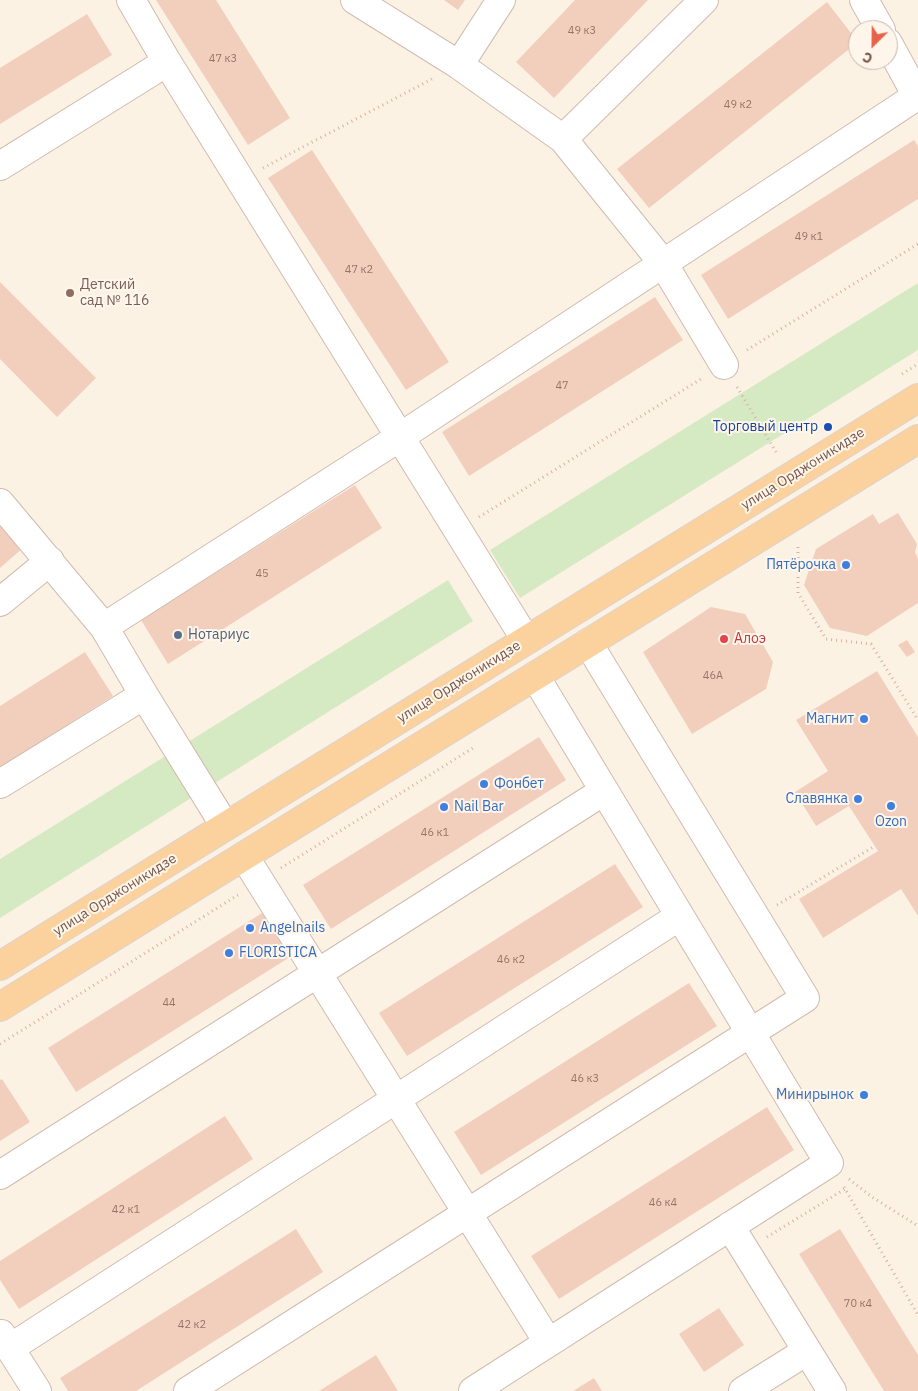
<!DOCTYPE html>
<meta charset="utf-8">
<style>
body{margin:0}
#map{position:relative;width:918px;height:1391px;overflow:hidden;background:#fcf2e4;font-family:"IBM Plex Sans",sans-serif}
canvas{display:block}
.north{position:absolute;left:848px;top:20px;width:50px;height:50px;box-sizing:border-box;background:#fff6eb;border:1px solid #c8b6ab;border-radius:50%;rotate:203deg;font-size:14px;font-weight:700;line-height:20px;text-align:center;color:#75574a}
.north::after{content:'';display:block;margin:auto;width:18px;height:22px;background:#e66349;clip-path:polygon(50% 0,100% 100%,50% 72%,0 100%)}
</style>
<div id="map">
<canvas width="918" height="1391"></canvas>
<div class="north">С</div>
</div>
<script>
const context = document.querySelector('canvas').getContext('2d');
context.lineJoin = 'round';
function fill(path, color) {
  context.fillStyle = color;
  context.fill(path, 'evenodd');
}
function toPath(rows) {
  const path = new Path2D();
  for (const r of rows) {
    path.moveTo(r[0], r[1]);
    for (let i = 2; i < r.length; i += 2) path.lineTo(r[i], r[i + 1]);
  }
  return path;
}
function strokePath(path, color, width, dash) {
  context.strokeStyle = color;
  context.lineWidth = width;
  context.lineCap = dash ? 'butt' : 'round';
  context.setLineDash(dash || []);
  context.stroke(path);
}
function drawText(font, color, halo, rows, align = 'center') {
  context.font = font + ' "IBM Plex Sans",sans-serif';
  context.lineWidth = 4;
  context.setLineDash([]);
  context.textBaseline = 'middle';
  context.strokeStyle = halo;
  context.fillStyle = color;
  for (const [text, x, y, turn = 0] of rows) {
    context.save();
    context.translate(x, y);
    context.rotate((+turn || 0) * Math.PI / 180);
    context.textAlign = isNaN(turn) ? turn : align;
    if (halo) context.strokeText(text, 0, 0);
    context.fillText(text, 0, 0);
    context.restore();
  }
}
fill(toPath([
 [918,283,918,350,520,598,490,550],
 [448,580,473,621,0,918,0,859]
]), '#d5eac3');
fill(toPath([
 [156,0,216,0,290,118,248,145],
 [444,0,465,0,458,10],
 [575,0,648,0,554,98,516,62],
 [827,2,858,42,649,208,617,169],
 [87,14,112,55,0,124,0,68],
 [914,140,918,146,918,199,728,319,701,275],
 [312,150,449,362,406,390,268,178],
 [0,282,96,378,57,417,0,359],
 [655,297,683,340,469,476,442,432],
 [355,485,382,528,168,664,141,620],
 [898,513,917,544,915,552,918,559,918,603,867,636,830,628,804,585,816,549,873,514,879,524],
 [0,520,24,547,0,568],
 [711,607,745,614,773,662,766,689,692,734,643,652],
 [907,640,915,652,907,657,898,645],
 [85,652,113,696,0,767,0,706],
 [877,671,918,737,918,916,901,889,823,938,799,899,878,851,849,806,816,826,795,792,828,771,796,720],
 [539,737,566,780,331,929,303,885],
 [615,864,643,907,407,1056,379,1013],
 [262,913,290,957,76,1092,48,1048],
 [689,983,717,1026,481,1175,454,1132],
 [2,1079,30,1122,0,1141,0,1080],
 [767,1107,794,1150,559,1299,531,1256],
 [225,1116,253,1159,19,1309,0,1280,0,1261],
 [296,1229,323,1272,136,1391,68,1391,60,1378],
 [840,1229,918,1355,918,1391,884,1391,799,1254],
 [719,1308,744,1345,704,1372,679,1334],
 [376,1355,398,1391,319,1391],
 [594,1378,602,1391,573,1391]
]), '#f2cebc');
const minor = toPath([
 [131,0,167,62,526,640],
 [355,0,459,65,563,139,663,263,724,365],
 [864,0,881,30],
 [888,43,918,98],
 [459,65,501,0],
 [563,139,704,0],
 [0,166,167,62],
 [0,503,104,627,144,695,225,826],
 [0,602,50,561],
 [104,627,400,437,917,96],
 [0,784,144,695],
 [244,856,548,1342],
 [0,1175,604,791],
 [730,1226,832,1391],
 [1,1334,37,1391],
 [10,1348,680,916],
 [188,1391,805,998,588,643],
 [473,1391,829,1163,535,676],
 [743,1391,807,1351]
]);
const major = toPath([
 [0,966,918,398],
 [0,1007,918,439]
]);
strokePath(minor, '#d0bbae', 30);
strokePath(major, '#dbd3d0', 30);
strokePath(toPath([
 [263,168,432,79],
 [747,350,918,244],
 [902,374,918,364],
 [737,387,776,452],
 [479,517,701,379],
 [798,547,798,593,826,639,871,644,918,720],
 [281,868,473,748],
 [777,905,875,846],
 [0,1044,238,895],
 [849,1179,872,1197,918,1226],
 [844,1187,918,1315],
 [767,1237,845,1189]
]), '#d7b19f', 3, [1, 4]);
strokePath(minor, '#fff', 28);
strokePath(major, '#fbd29d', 28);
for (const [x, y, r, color] of [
 [70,293,5,"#8d6e63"],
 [828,427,5,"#1a4fb4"],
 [846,565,5,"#3f7fe0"],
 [178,635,5,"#5c6f8a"],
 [724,639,5,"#e0444e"],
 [864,719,5,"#3f7fe0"],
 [484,784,5,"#3f7fe0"],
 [858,799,5,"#3f7fe0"],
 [891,806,5,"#3f7fe0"],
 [444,807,5,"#3f7fe0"],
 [250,928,5,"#3f7fe0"],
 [229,953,5,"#3f7fe0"],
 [864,1095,5,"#3f7fe0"]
]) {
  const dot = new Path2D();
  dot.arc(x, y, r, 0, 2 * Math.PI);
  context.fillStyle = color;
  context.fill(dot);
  strokePath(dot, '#fff6eb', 2);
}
drawText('11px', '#947566', null, [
 ["49 к3",582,31],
 ["47 к3",223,59],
 ["49 к2",738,105],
 ["49 к1",809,237],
 ["47 к2",359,270],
 ["47",562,386],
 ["45",262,574],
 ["46А",713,676],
 ["46 к1",435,833],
 ["46 к2",511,960],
 ["44",169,1003],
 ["46 к3",585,1079],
 ["46 к4",663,1203],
 ["42 к1",126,1210],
 ["70 к4",858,1304],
 ["42 к2",192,1325]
]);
drawText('14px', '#785e54', '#fff6eb', [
 ["Детский",80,285],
 ["сад № 116",80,301]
], 'left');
drawText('14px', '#164399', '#fff6eb', [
 ["Торговый центр",818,427]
], 'right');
drawText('14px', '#75574a', '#fff6eb', [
 ["улица Орджоникидзе",803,469,-32],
 ["улица Орджоникидзе",459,682,-32],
 ["улица Орджоникидзе",115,895,-32]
]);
drawText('14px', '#366cbe', '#fff6eb', [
 ["Пятёрочка",836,565],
 ["Магнит",854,719],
 ["Фонбет",494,784,"left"],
 ["Славянка",848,799],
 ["Nail Bar",454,807,"left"],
 ["Ozon",891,822,"center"],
 ["Angelnails",260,928,"left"],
 ["FLORISTICA",239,953,"left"],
 ["Минирынок",854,1095]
], 'right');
drawText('14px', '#4e5e75', '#fff6eb', [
 ["Нотариус",188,635]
], 'left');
drawText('14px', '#be3a42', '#fff6eb', [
 ["Алоэ",734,639]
], 'left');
</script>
